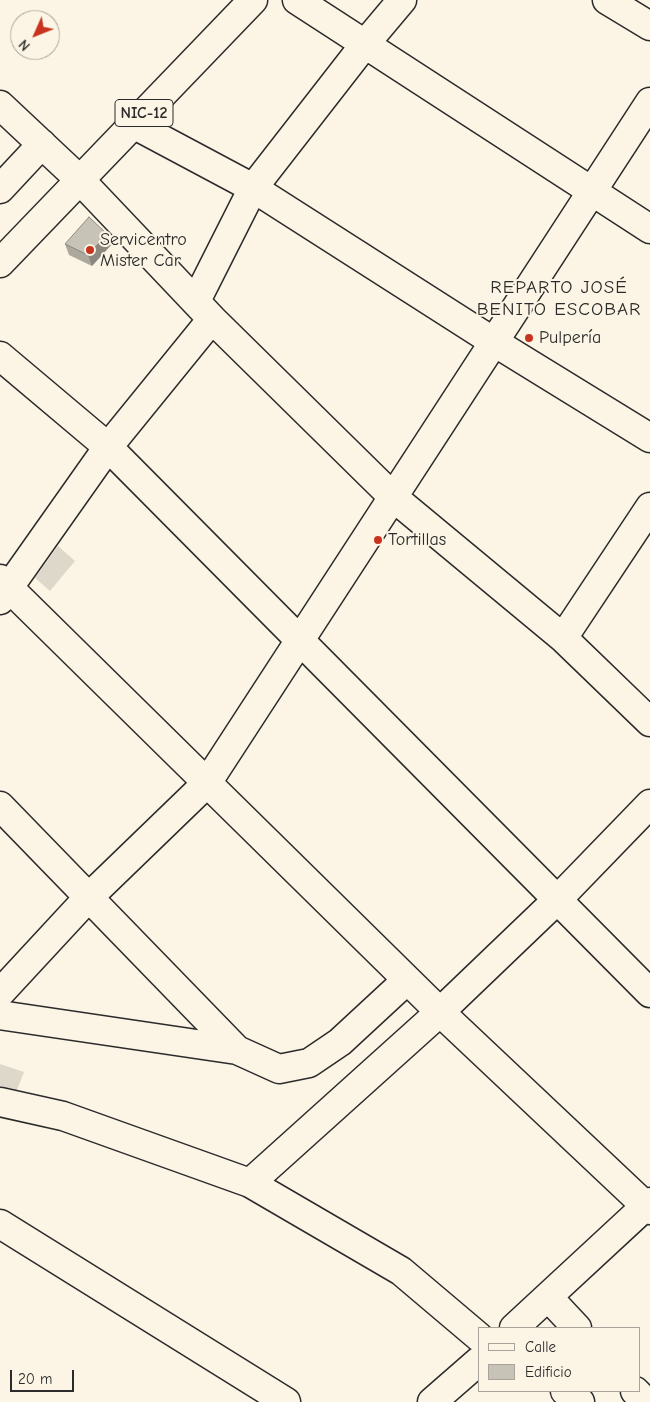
<!DOCTYPE html>
<meta charset="utf-8">
<style>
body{margin:0}
#map{position:relative;width:650px;height:1402px;overflow:hidden;background:#fcf5e5;font-family:"Comic Neue",sans-serif}
canvas{display:block}
.legend{position:absolute;left:478px;top:1327px;width:162px;height:65px;box-sizing:border-box;background:#fcf5e5;border:1px solid #a8a49b;margin:0;padding:6px 9px;list-style:none;font-size:15px;color:#2b2b2b}
.legend li{display:flex;align-items:center;gap:10px;height:25px}
.legend b{width:25px;border:1px solid #a8a49b}
.north{position:absolute;left:10px;top:10px;width:50px;height:50px;box-sizing:border-box;background:#fcf5e5;border:1px solid #a8a49b;border-radius:50%;rotate:226deg;font-size:14px;font-weight:700;line-height:20px;text-align:center;color:#2b2b2b}
.north::after{content:'';display:block;margin:auto;width:18px;height:22px;background:#c8321e;clip-path:polygon(50% 0,100% 100%,50% 72%,0 100%)}
.scale{position:absolute;left:10px;top:1370px;width:64px;height:22px;box-sizing:border-box;border:2px solid #2b2b2b;border-top:0;padding-left:6px;font-size:15px;line-height:18px;white-space:nowrap;color:#2b2b2b;-webkit-text-stroke:4px #fcf5e5;paint-order:stroke}
</style>
<div id="map">
<canvas width="650" height="1402"></canvas>
<ul class="legend">
<li><b style="height:6px;background:#fcf5e5"></b>Calle</li>
<li><b style="height:14px;background:#c8c3b7"></b>Edificio</li>
</ul>
<div class="north">N</div>
<div class="scale">20 m</div>
</div>
<script>
const context = document.querySelector('canvas').getContext('2d');
context.lineJoin = 'round';
function fill(path, color) {
  context.fillStyle = color;
  context.fill(path, 'evenodd');
}
function toPath(rows) {
  const path = new Path2D();
  for (const r of rows) {
    path.moveTo(r[0], r[1]);
    for (let i = 2; i < r.length; i += 2) path.lineTo(r[i], r[i + 1]);
  }
  return path;
}
function strokePath(path, color, width, dash) {
  context.strokeStyle = color;
  context.lineWidth = width;
  context.lineCap = dash ? 'butt' : 'round';
  context.setLineDash(dash || []);
  context.stroke(path);
}
function drawText(font, color, halo, rows, align = 'center') {
  context.font = font + ' "Comic Neue",sans-serif';
  context.lineWidth = 4;
  context.setLineDash([]);
  context.textBaseline = 'middle';
  context.strokeStyle = halo;
  context.fillStyle = color;
  for (const [text, x, y, turn = 0] of rows) {
    context.save();
    context.translate(x, y);
    context.rotate((+turn || 0) * Math.PI / 180);
    context.textAlign = isNaN(turn) ? turn : align;
    if (halo) context.strokeText(text, 0, 0);
    context.fillText(text, 0, 0);
    context.restore();
  }
}
fill(toPath([
 [58,546,75,561,50,591,35,578],
 [0,1064,24,1072,15,1095,0,1092]
]), '#ded8ca');
const minor = toPath([
 [297,0,650,229],
 [607,0,650,26],
 [0,105,81,181,212,319,393,497,563,638,650,722],
 [133,124,253,188,494,342,650,438],
 [0,189,42,144],
 [196,301,253,188,365,44,402,0],
 [0,356,108,447,650,993],
 [0,579,440,1012,650,1210],
 [0,600,108,447,212,319],
 [563,638,650,507],
 [0,806,237,1050],
 [0,993,88,898,207,783,650,102],
 [0,1015,237,1050,279,1069,309,1063,340,1042,407,980],
 [0,1102,63,1116,250,1183,401,1271,479,1337],
 [250,1183,440,1012,558,899,650,804],
 [0,1224,286,1402],
 [548,1297,577,1328],
 [514,1328,650,1202],
 [565,1391,580,1402],
 [635,1391,646,1402],
 [432,1402,479,1361]
]);
const highway = toPath([
 [0,263,253,0]
]);
strokePath(minor, '#2b2b2b', 31);
strokePath(highway, '#2b2b2b', 31);
strokePath(minor, '#fcf5e5', 28);
strokePath(highway, '#fcf5e5', 28);
fill(toPath([
 [65,244,111,245,92,266,69,255]
]), '#aca89d');
fill(toPath([
 [107,234,111,245,92,266,88,255]
]), '#8c8880');
const building = toPath([
 [89,217,107,234,88,255,65,244,89,217]
]);
fill(building, '#c8c3b7');
strokePath(building, '#8c8880', 1);
for (const [x, y, r, color] of [
 [90,250,5,"#c8321e"],
 [529,338,5,"#c8321e"],
 [378,540,5,"#c8321e"]
]) {
  const dot = new Path2D();
  dot.arc(x, y, r, 0, 2 * Math.PI);
  context.fillStyle = color;
  context.fill(dot);
  strokePath(dot, '#fcf5e5', 2);
}
for (const [x, y, w] of [
 [144,113,58]
]) {
  const box = new Path2D();
  box.roundRect(x - w / 2, y - 13.5, w, 27, 4);
  context.fillStyle = '#fcf5e5';
  context.fill(box);
  strokePath(box, '#2b2b2b', 1);
}
drawText('bold 16px', '#2b2b2b', null, [
 ["NIC-12",144,113]
]);
drawText('18px', '#2b2b2b', '#fcf5e5', [
 ["Servicentro",100,240],
 ["Mister Car",100,261],
 ["Pulpería",539,338],
 ["Tortillas",388,540]
], 'left');
context.letterSpacing = '1px';
drawText('19px', '#2b2b2b', '#fcf5e5', [
 ["REPARTO JOSÉ",559,288],
 ["BENITO ESCOBAR",559,310]
]);
context.letterSpacing = '0px';
</script>
